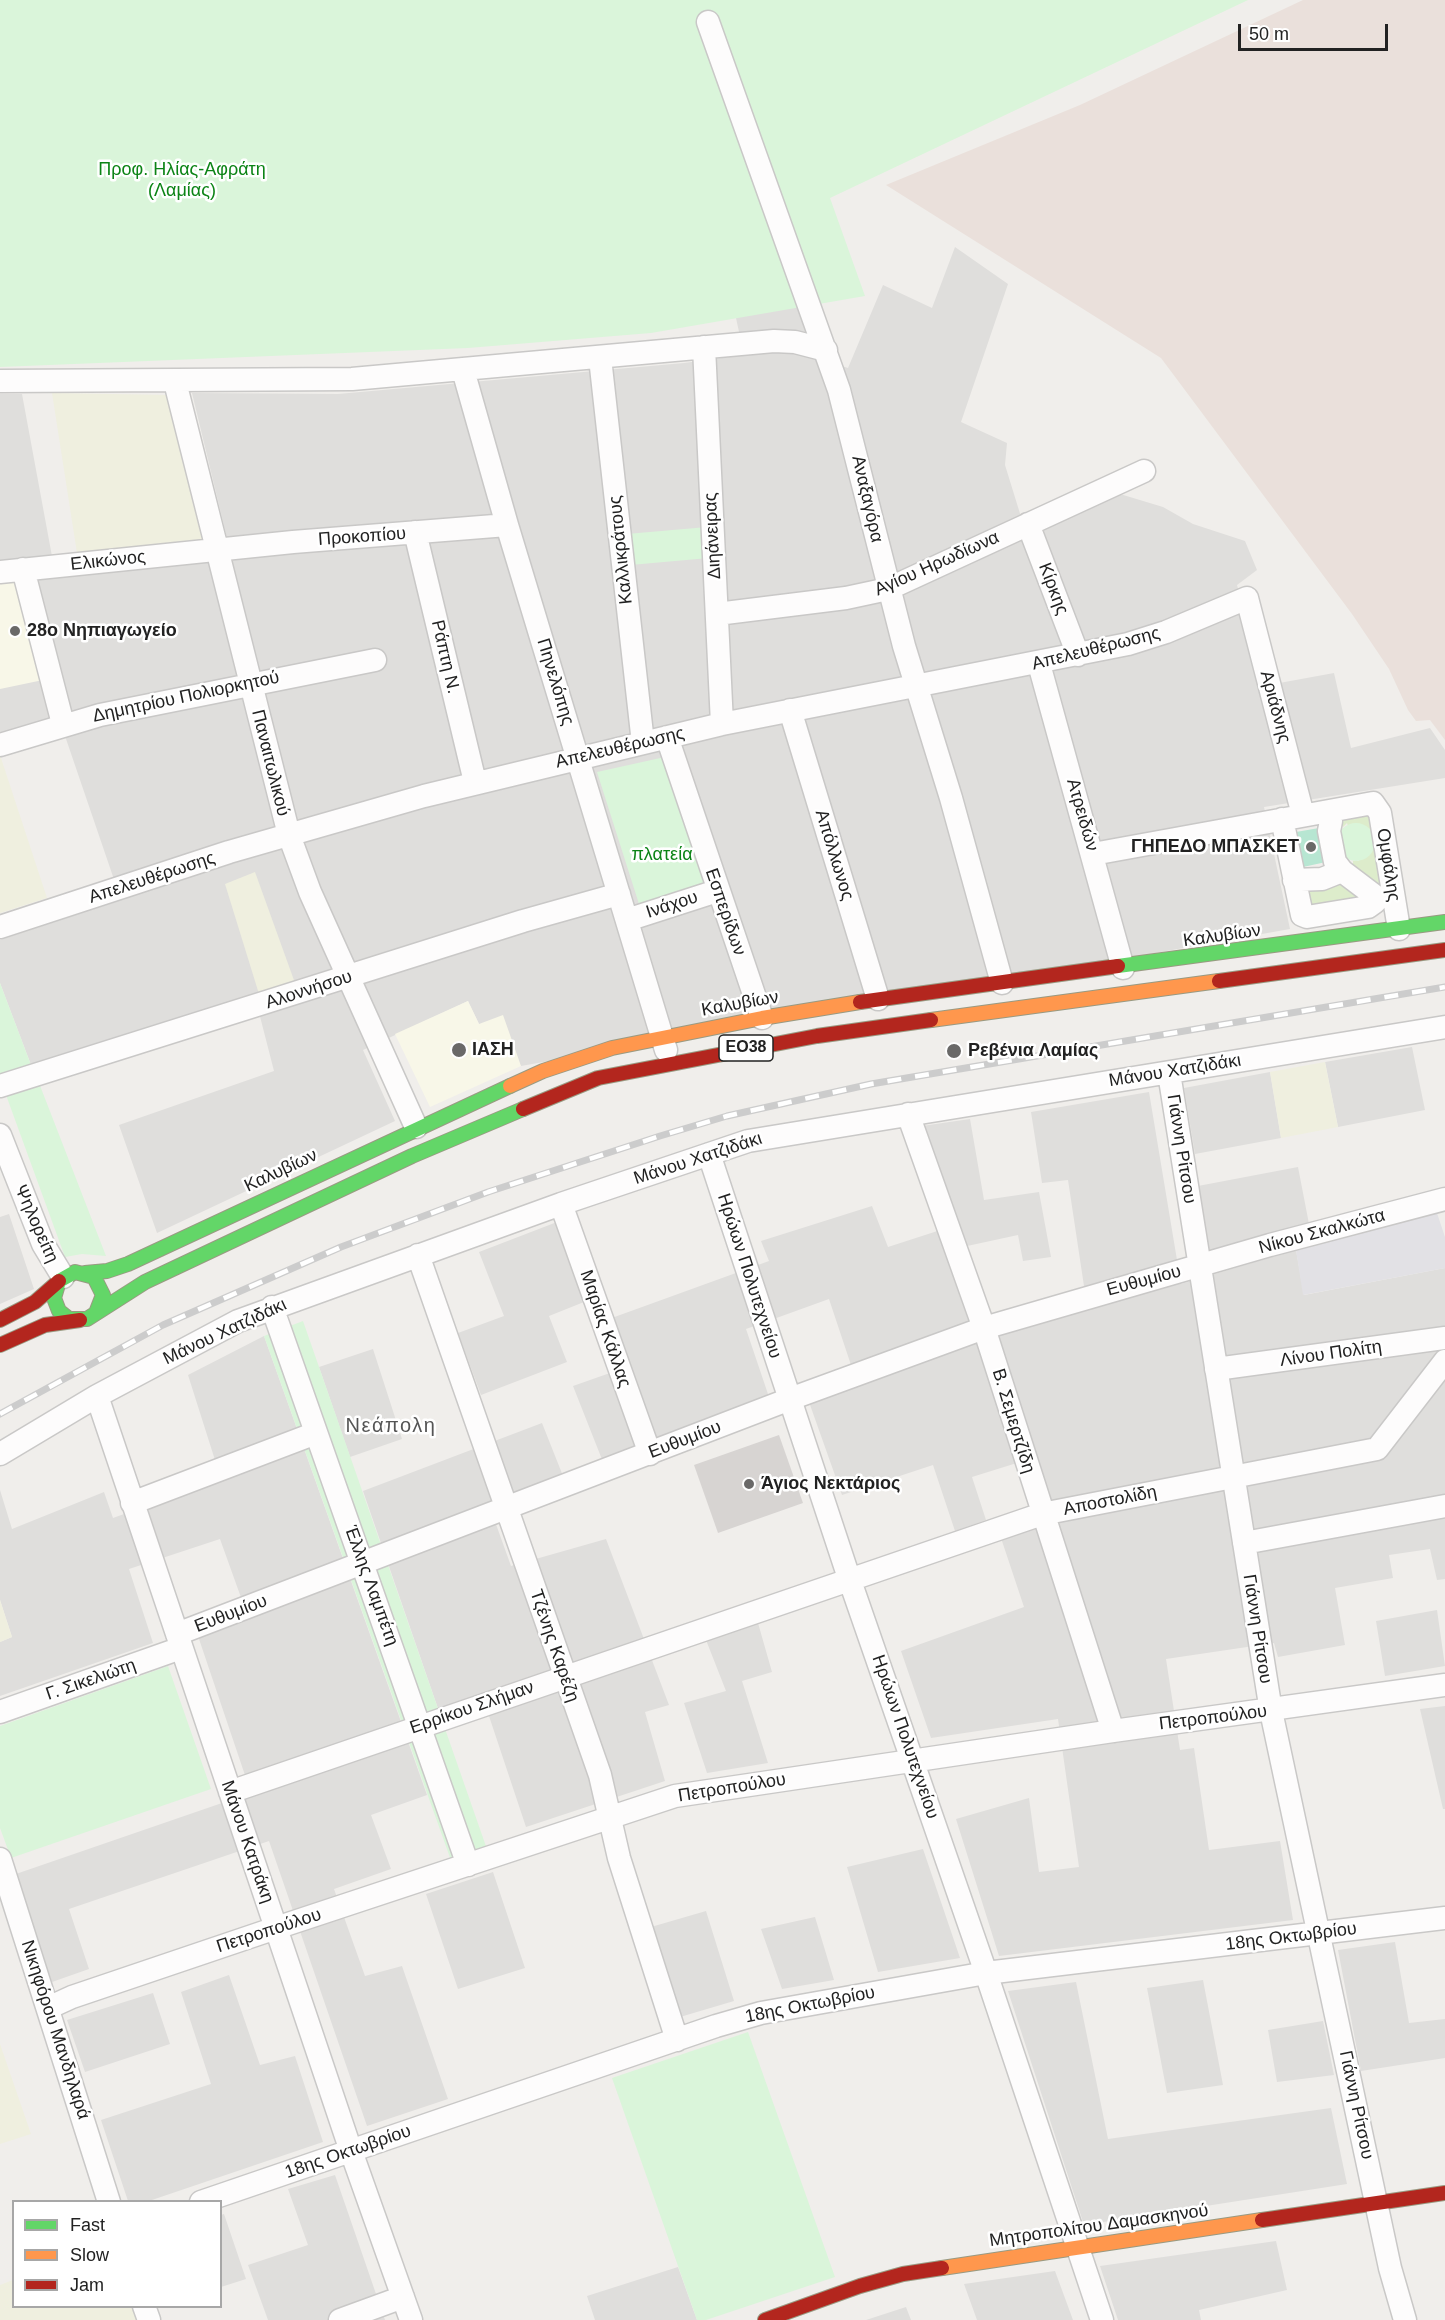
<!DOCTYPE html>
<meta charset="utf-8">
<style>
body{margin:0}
#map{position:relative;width:1445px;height:2320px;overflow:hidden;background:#f0eeeb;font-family:Arial,sans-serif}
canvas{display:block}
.legend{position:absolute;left:12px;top:2200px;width:210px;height:108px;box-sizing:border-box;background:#fff;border:2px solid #a7a7a7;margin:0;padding:8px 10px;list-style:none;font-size:18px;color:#222}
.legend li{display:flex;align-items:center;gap:12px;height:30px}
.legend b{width:30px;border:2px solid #a7a7a7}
.scale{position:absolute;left:1238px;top:24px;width:150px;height:27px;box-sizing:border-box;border:3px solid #222;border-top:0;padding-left:8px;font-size:18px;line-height:21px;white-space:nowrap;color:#222;-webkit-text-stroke:4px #fff;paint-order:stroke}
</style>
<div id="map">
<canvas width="1445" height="2320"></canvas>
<ul class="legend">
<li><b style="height:8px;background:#63d668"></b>Fast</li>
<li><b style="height:8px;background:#ff974d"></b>Slow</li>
<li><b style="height:8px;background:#b3261e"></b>Jam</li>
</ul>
<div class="scale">50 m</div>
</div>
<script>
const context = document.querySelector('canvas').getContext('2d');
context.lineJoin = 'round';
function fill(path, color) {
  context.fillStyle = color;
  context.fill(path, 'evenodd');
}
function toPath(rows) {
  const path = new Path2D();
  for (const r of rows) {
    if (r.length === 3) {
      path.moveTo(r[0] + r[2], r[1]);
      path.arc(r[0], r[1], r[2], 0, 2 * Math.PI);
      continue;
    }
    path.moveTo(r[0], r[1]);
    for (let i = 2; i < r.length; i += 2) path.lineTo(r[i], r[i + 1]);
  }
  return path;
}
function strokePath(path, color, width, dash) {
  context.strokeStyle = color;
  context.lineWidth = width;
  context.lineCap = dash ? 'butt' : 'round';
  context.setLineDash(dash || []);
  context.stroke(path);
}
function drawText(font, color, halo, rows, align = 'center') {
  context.font = font + ' Arial,sans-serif';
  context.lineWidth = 5;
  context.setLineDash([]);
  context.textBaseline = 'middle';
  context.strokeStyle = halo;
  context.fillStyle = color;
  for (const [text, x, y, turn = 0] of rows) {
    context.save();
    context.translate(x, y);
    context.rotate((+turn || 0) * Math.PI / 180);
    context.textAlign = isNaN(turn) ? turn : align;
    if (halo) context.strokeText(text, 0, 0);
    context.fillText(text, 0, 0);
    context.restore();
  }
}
fill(toPath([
 [717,230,778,244,814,357,848,368,883,285,932,308,955,247,1008,284,961,422,1007,443,1005,465,1026,533,1120,494,1163,507,1193,524,1245,541,1257,570,1237,585,1263,686,1334,673,1351,748,1430,728,1445,750,1445,778,1264,807,1290,929,521,1066,479,1024,468,1001,363,1050,395,1121,157,1233,119,1125,274,1071,255,997,31,1065,0,983,0,940,121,900,64,733,0,736,0,394,22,394,56,578,232,559,192,393,338,394,684,363,744,355],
 [1412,1047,1425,1110,1338,1127,1325,1062],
 [1270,1072,1281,1138,1195,1154,1184,1088],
 [1149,1092,1181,1284,1296,1250,1304,1295,1445,1268,1445,1579,1437,1580,1430,1549,1389,1555,1393,1578,1335,1588,1345,1645,1278,1657,1274,1643,1166,1659,1180,1750,1194,1748,1209,1850,1280,1841,1293,1920,999,1956,956,1819,1029,1798,1039,1872,1079,1867,1058,1719,931,1738,901,1651,1024,1607,1000,1535,1056,1517,1036,1457,972,1477,986,1520,955,1531,933,1465,842,1495,809,1402,857,1383,829,1299,746,1329,769,1397,603,1462,573,1386,627,1367,609,1319,769,1261,761,1241,872,1206,888,1247,956,1225,922,1126,970,1119,984,1200,1039,1192,1051,1257,1023,1261,1018,1235,944,1251,975,1339,1087,1306,1068,1180,1042,1183,1031,1112],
 [1298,1167,1309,1224,1208,1252,1198,1186],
 [9,1214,34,1289,0,1304,0,1217],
 [557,1222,584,1302,549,1316,567,1362,481,1395,458,1333,504,1316,479,1252],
 [264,1336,427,1795,371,1815,391,1869,334,1889,365,1976,402,1966,448,2099,367,2126,269,1841,69,1909,89,1969,52,1982,13,1875,251,1793,198,1636,248,1617,220,1539,129,1569,153,1643,0,1696,0,1642,12,1637,0,1600,0,1490,12,1529,104,1492,113,1518,221,1479,188,1375],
 [373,1349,402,1439,350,1457,319,1367],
 [542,1423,563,1476,488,1502,511,1566,606,1539,669,1705,645,1712,665,1781,526,1827,486,1707,443,1723,363,1491],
 [1437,1610,1445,1666,1385,1676,1376,1621],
 [758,1623,772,1672,742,1681,768,1763,707,1773,684,1703,726,1691,706,1640],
 [1445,1706,1445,1809,1443,1809,1420,1709],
 [923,1849,960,1958,878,1972,847,1867],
 [493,1872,525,1968,458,1989,426,1894],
 [706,1911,734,2001,680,2017,651,1927],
 [815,1917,834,1980,782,1989,761,1929],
 [1395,1942,1409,2023,1445,2019,1445,2058,1361,2071,1338,1950],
 [229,1975,260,2065,295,2056,323,2142,149,2201,128,2201,101,2120,211,2084,181,1992],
 [1203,1980,1223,2085,1167,2093,1147,1988],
 [1076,1982,1108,2139,1331,2108,1347,2184,1084,2225,1008,1991],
 [153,1993,170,2044,85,2072,67,2020],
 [1323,2021,1334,2075,1277,2082,1268,2030],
 [335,2175,385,2320,268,2320,248,2265,308,2245,288,2189],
 [224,2214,246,2279,221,2287,221,2215],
 [1276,2241,1287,2290,1199,2310,1201,2320,1118,2320,1100,2266],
 [678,2267,697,2320,595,2320,587,2296],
 [1055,2271,1073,2320,977,2320,964,2284],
 [906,2307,911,2320,866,2320]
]), '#dfdedc');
fill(toPath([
 [17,579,43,680,0,689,0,582],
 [468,1001,479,1024,503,1015,521,1066,430,1107,395,1034]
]), '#f8f7e8');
fill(toPath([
 [1303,0,1445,0,1445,740,1430,720,1416,721,1408,710,1389,669,1352,614,1161,358,886,185,1080,105]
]), '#eae0db');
fill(toPath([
 [52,393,168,395,204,540,77,553],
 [0,755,47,898,0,913],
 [255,872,295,983,259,994,225,884],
 [1325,1062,1338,1127,1281,1138,1270,1072],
 [0,1600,12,1637,0,1642],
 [0,2044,31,2134,0,2144],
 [13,2280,14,2306,135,2307,139,2320,0,2320,0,2285]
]), '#efefdf');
fill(toPath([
 [1370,813,1384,884,1380,885,1374,884,1353,865,1353,861,1359,861,1347,823,1343,827,1338,819],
 [1342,883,1358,897,1356,900,1309,906,1305,885,1321,891]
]), '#ddeccb');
fill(toPath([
 [0,0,1248,0,830,198,865,296,651,333,468,348,0,367],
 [707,527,709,558,630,565,627,534],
 [665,757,710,882,639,904,597,772],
 [1356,842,19],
 [0,983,31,1065,0,1075],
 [39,1083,106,1256,82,1254,65,1257,6,1095],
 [303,1321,489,1855,453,1866,264,1336],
 [168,1666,211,1789,11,1858,0,1828,0,1726],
 [748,2032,835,2277,706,2320,697,2320,612,2078]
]), '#daf5da');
fill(toPath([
 [1319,828,1326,862,1303,867,1296,832]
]), '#b7e6d2');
fill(toPath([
 [1437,1213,1445,1237,1445,1268,1303,1295,1296,1250]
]), '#e2e1e5');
fill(toPath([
 [779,1435,803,1503,718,1533,694,1465]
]), '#d7d4d2');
const street = toPath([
 [708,22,839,390,904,646,951,798,1002,983],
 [704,347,722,724],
 [600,358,643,743],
 [463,370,507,525,666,1050],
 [0,381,352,379,774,341,795,342,826,350],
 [175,382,289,835,310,892,416,1127],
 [1028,524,1078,655],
 [415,532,475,782],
 [23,569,63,724],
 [0,572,293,542,507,525],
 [717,614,846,598,888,589,1144,471],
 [1039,664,1123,968],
 [790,710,878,999],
 [667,737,762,1018],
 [0,745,100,715,375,660],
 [1282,819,1302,915,1307,917,1368,907,1375,902,1375,896,1342,871,1335,862,1329,831,1331,821,1329,811],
 [1093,854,1373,803,1380,813,1399,929],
 [1294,880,1322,879,1342,871],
 [627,920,717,891],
 [0,927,229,852,424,796,722,724,1128,644,1166,632,1247,598,1303,815],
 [1169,1073,1271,1711,1390,2268,1405,2320],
 [0,1086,523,921,619,894],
 [908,1114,984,1328,1113,1731],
 [0,1135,43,1244,63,1277],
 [709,1154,849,1578,986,1973,1102,2320],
 [561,1204,650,1454],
 [418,1255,600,1775,619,1858,677,2040],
 [272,1307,468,1865],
 [1216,1369,1445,1338],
 [97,1396,351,2151,411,2320],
 [0,1454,97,1396,238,1321,561,1204,748,1141,1445,1027],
 [132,1503,316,1433],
 [1244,1543,1445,1506],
 [177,1634,790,1399,984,1328,1270,1245,1445,1199],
 [0,1712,181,1648],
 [230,1792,1042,1514,1377,1449,1445,1361],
 [0,1859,109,2202],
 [48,2008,72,1997,276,1928,675,1796,1113,1731,1445,1685],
 [201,2202,716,2026,761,2013,986,1973,1445,1918],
 [144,2306,149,2320],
 [340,2320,403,2297]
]);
const fast = toPath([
 [1118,966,1445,922],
 [85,1273,107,1271,128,1264,510,1086],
 [96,1313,103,1295,94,1277,75,1272,59,1281,54,1298,59,1311,69,1319,87,1319,145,1282,412,1156,523,1109]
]);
const slow = toPath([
 [931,1020,1219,981],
 [510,1086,543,1071,612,1048,762,1018,860,1002],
 [942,2268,1262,2220]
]);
const jam = toPath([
 [1219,981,1445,950],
 [860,1002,1118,966],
 [523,1109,598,1078,817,1036,931,1020],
 [0,1320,35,1302,59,1281],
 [0,1345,45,1325,80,1320],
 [1262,2220,1445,2193],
 [765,2320,860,2286,903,2274,942,2268]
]);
strokePath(street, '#c9c8c7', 25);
strokePath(fast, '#999a82', 16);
strokePath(slow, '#999a82', 16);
strokePath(jam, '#999a82', 16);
strokePath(street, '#fdfcfc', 22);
strokePath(fast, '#63d668', 14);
strokePath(slow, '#ff974d', 14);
strokePath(jam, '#b3261e', 14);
const rail = toPath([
 [0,1414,163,1325,341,1247,488,1192,660,1136,727,1116,871,1084,1445,987]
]);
strokePath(rail, '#ccc', 7);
strokePath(rail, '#fff', 4.5, [14]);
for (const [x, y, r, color] of [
 [15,631,6,"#6a6968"],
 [1311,847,6,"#6a6968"],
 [459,1050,8,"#6a6968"],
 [954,1051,8,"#6a6968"],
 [749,1484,6,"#6a6968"]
]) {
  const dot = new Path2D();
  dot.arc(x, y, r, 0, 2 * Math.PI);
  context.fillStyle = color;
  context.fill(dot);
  strokePath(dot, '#fff', 2);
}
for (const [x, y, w] of [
 [746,1048,54]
]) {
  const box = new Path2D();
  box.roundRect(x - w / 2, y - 13, w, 26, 4.5);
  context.fillStyle = '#fff';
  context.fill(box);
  strokePath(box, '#222', 1.5);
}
drawText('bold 16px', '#222', null, [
 ["ΕΟ38",746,1048]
]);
drawText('18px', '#0c8416', '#fff', [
 ["Προφ. Ηλίας-Αφράτη",182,170],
 ["(Λαμίας)",182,191],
 ["πλατεία",662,855]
]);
drawText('18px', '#222', '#fff', [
 ["Αναξαγόρα",867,499,77],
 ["Διηάνειρας",713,536,-93],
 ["Προκοπίου",362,537,-4],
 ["Καλλικράτους",621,550,-96],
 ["Ελικώνος",108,561,-6],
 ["Αγίου Ηρωδίωνα",937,564,-24],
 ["Κίρκης",1053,589,69],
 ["Απελευθέρωσης",1096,649,-14],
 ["Ράπτη Ν.",445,657,77],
 ["Πηνελόπης",555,682,73],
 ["Δημητρίου Πολιορκητού",186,697,-12],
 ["Αριάδνης",1275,707,75],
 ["Απελευθέρωσης",620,748,-13],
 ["Παναιτωλικού",270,763,76],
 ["Ατρειδών",1082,815,74],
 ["Απόλλωνος",834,855,73],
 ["Ομφάλης",1388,865,81],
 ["Απελευθέρωσης",152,878,-18],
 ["Ινάχου",672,905,-18],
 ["Εσπερίδων",725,912,71],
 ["Καλυβίων",1222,936,-8],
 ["Αλοννήσου",309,990,-18],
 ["Καλυβίων",740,1004,-10],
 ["Μάνου Χατζιδάκι",1175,1071,-9],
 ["Γιάννη Ρίτσου",1181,1149,81],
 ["Μάνου Χατζιδάκι",698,1159,-18],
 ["Καλυβίων",281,1171,-25],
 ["Ψηλορείτη",36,1224,66],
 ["Νίκου Σκαλκώτα",1322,1232,-15],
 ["Ηρώων Πολυτεχνείου",749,1276,72],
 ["Ευθυμίου",1144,1281,-15],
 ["Μαρίας Κάλλας",605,1329,71],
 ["Μάνου Χατζιδάκι",225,1332,-25],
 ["Λίνου Πολίτη",1331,1354,-8],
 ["Β. Σεμερτζίδη",1013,1421,73],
 ["Ευθυμίου",685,1440,-21],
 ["Αποστολίδη",1110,1501,-11],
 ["Έλλης Λαμπέτη",371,1586,70],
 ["Ευθυμίου",231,1614,-21],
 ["Γιάννη Ρίτσου",1257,1629,81],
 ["Τζένης Καρέζη",554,1646,71],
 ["Γ. Σικελιώτη",91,1680,-19],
 ["Ερρίκου Σλήμαν",472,1708,-19],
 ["Πετροπούλου",1213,1718,-7],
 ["Ηρώων Πολυτεχνείου",905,1737,71],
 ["Πετροπούλου",732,1788,-9],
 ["Μάνου Κατράκη",247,1842,71],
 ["Πετροπούλου",269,1931,-18],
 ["18ης Οκτωβρίου",1291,1937,-7],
 ["18ης Οκτωβρίου",810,2005,-11],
 ["Νικηφόρου Μανδηλαρά",55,2030,72],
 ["Γιάννη Ρίτσου",1356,2105,78],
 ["18ης Οκτωβρίου",348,2152,-19],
 ["Μητροπολίτου Δαμασκηνού",1099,2226,-8]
]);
drawText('bold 18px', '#222', '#fff', [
 ["28ο Νηπιαγωγείο",27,631],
 ["ΓΗΠΕΔΟ ΜΠΑΣΚΕΤ",1299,847,"right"],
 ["ΙΑΣΗ",472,1050],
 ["Ρεβένια Λαμίας",968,1051],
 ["Άγιος Νεκτάριος",761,1484]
], 'left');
context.letterSpacing = '1.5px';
drawText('20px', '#555', '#fff', [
 ["Νεάπολη",391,1426]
]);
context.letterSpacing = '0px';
</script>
